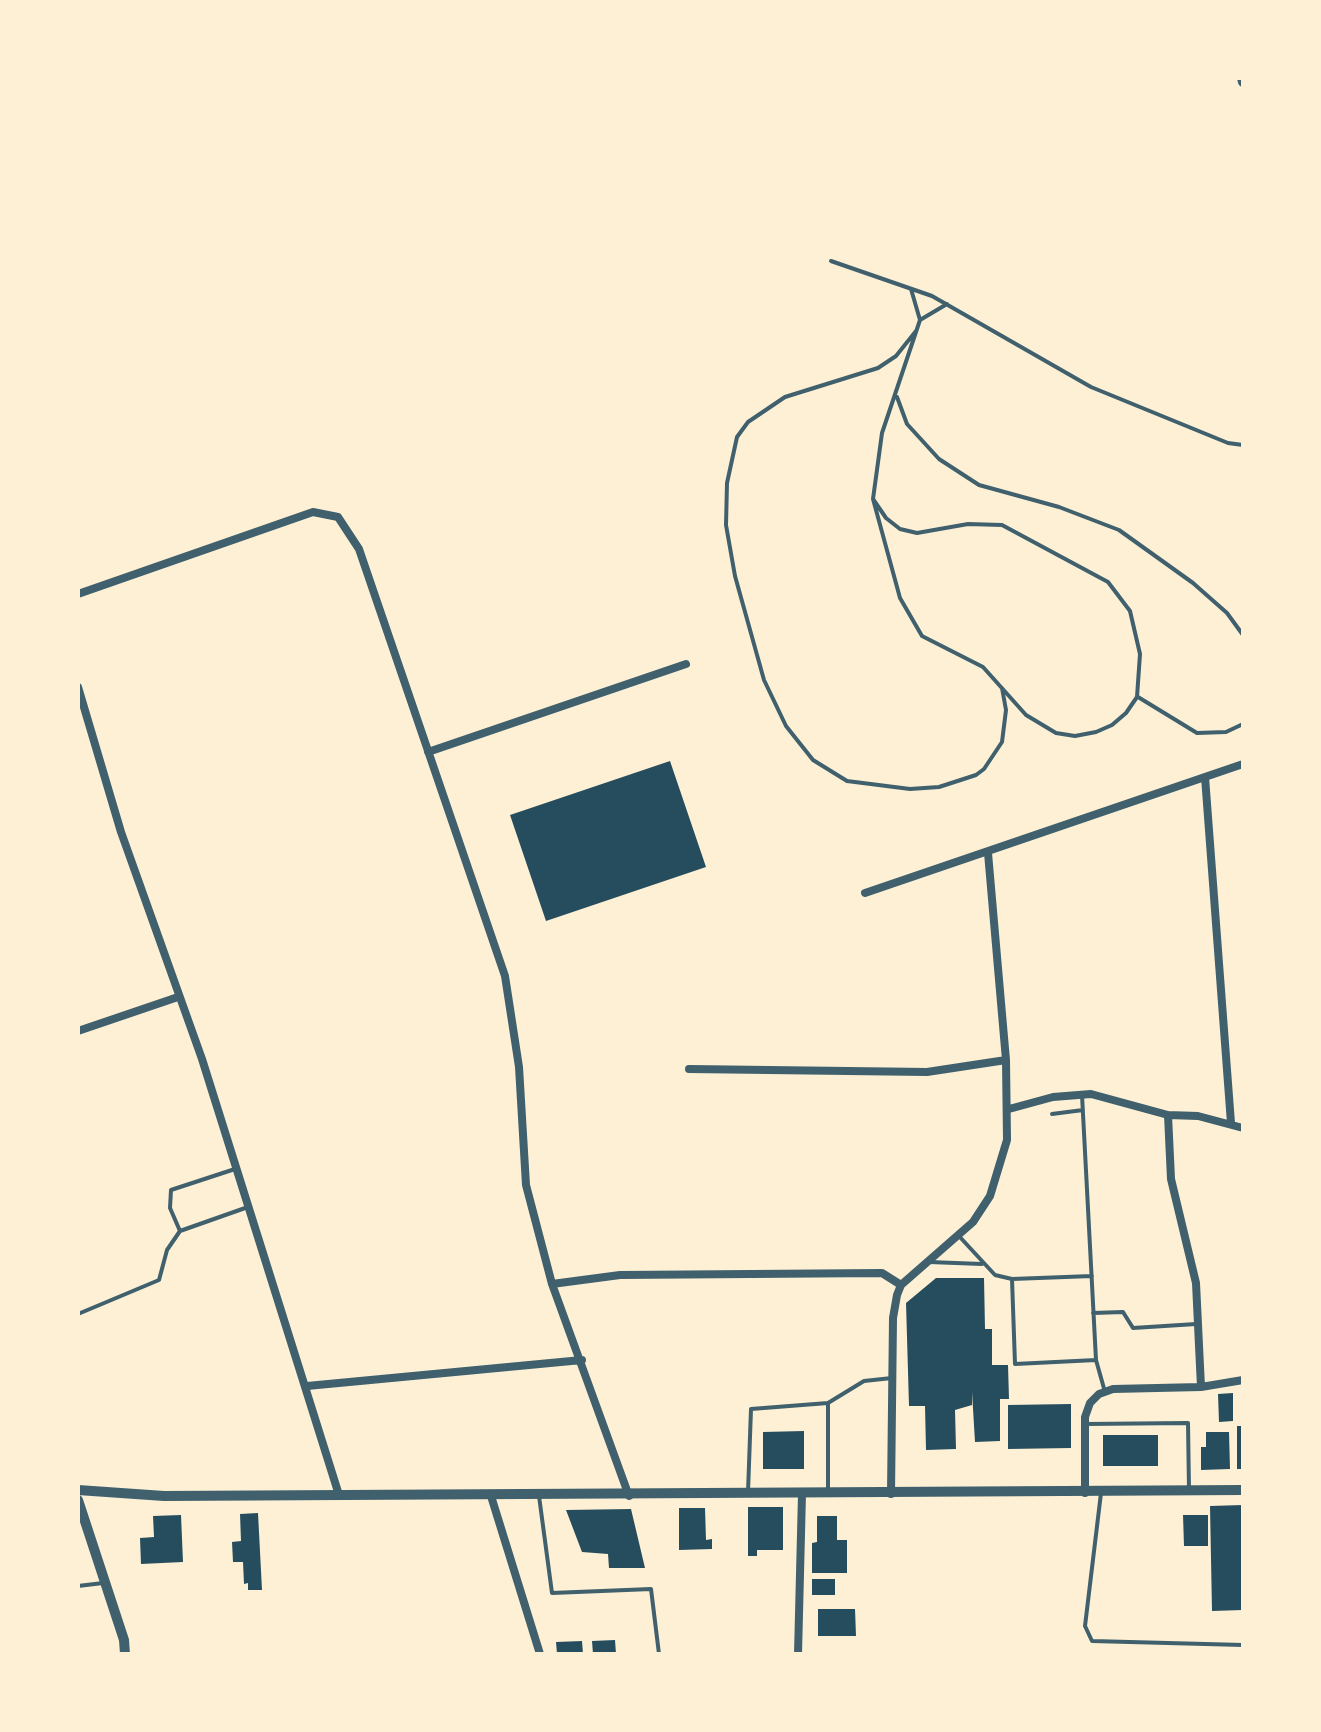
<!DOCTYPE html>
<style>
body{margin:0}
#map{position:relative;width:1321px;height:1732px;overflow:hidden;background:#fdf0d5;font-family:"Fira Sans Condensed",sans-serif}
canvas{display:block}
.frame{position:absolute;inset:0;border:80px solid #fdf0d5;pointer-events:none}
</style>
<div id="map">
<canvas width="1321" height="1732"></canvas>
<div class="frame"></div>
</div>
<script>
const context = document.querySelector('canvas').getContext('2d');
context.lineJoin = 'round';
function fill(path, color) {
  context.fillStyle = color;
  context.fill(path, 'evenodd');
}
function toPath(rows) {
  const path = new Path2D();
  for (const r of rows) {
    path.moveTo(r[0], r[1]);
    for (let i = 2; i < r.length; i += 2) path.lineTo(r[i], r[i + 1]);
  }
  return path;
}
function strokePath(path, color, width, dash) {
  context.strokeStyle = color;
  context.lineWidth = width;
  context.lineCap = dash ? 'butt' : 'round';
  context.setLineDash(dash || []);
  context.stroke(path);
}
fill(toPath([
 [670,761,706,867,546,921,510,815],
 [936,1278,984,1278,985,1329,992,1329,992,1365,1008,1365,1009,1399,1000,1399,1000,1441,975,1442,972,1392,972,1405,955,1410,956,1449,926,1450,925,1406,909,1406,906,1303],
 [1233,1393,1233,1421,1219,1422,1218,1394],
 [1071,1404,1071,1448,1008,1449,1008,1405],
 [1237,1426,1243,1426,1243,1469,1237,1469],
 [804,1431,804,1469,763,1469,763,1432],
 [1206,1432,1229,1432,1230,1469,1201,1470,1201,1447,1206,1447],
 [1103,1435,1158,1435,1158,1466,1103,1466],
 [1243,1505,1243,1610,1212,1611,1210,1506],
 [748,1507,783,1507,783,1550,757,1550,757,1556,748,1556],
 [679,1508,705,1508,706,1540,712,1539,712,1549,679,1550],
 [631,1509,645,1568,609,1568,608,1554,582,1552,566,1510],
 [258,1513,262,1590,248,1590,248,1583,244,1584,243,1562,233,1562,232,1542,241,1541,240,1514],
 [181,1515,183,1562,141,1564,140,1538,154,1537,153,1516],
 [1183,1515,1208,1515,1208,1546,1184,1546],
 [817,1516,837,1516,837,1540,847,1540,847,1573,812,1573,812,1543,817,1542],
 [812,1579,835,1579,835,1595,812,1595],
 [818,1609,855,1609,856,1636,818,1636],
 [615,1640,616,1654,593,1654,592,1641],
 [582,1641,583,1654,557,1654,556,1642]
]), '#264d5e');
strokePath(toPath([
 [831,261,932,296,1091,387,1228,443,1243,445],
 [911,289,920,320],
 [916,331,896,356,878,368,785,397,748,422,737,437,727,483,726,525,735,576,764,680,786,726,813,760,847,781,910,789,939,787,976,775,984,769,1002,742,1006,710,1002,688],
 [897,397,907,424,939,459,979,485,1059,507,1119,530,1193,583,1227,613,1243,635],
 [873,499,900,598,922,636,983,667,1026,715,1056,733,1075,736,1096,732,1112,725,1126,713,1137,697,1140,654,1130,611,1108,582,1002,525,968,524,917,533,900,529,886,518,873,499,882,433,920,320,947,304],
 [1138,697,1197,733,1226,732,1243,724],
 [1082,1095,1096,1360],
 [1052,1114,1083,1110],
 [180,1231,170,1208,171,1190,235,1169],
 [958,1235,995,1275,1012,1279,1015,1364,1096,1360,1105,1392],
 [929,1262,982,1264],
 [1012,1279,1092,1276],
 [1093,1313,1123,1312,1133,1328,1196,1324],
 [78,1314,159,1280,167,1250,180,1231,248,1207],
 [1085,1424,1188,1423,1189,1490],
 [748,1492,751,1409,828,1403,864,1381,892,1378],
 [828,1493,828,1403],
 [1101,1493,1085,1626,1092,1641,1243,1645],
 [539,1496,552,1593,651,1589,659,1654],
 [78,1586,103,1583]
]), '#3f606c', 4);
strokePath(toPath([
 [78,594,313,512,338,517,359,549,505,976,519,1067,526,1185,552,1284,629,1496],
 [78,687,121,832,202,1059,339,1495],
 [428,752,686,664],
 [1205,777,1231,1123],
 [865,893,1243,764],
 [78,1031,178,997],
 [689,1069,927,1072,1006,1060],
 [1009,1109,1053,1097,1091,1094,1168,1115,1198,1116,1243,1128],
 [1168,1115,1171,1179,1196,1283,1201,1387],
 [552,1284,620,1275,882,1273,901,1285],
 [307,1386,582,1360],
 [1085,1493,1085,1417,1090,1403,1099,1394,1113,1389,1201,1387,1243,1380],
 [891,1494,893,1318,897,1295,901,1285,973,1222,990,1196,1007,1140,1006,1060,988,853],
 [491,1496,540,1654],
 [798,1654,802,1494]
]), '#3f606c', 8);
strokePath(toPath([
 [1242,78,1243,82],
 [78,1490,164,1496,1243,1490],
 [78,1500,124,1640,125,1654]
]), '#3f606c', 10);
</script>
